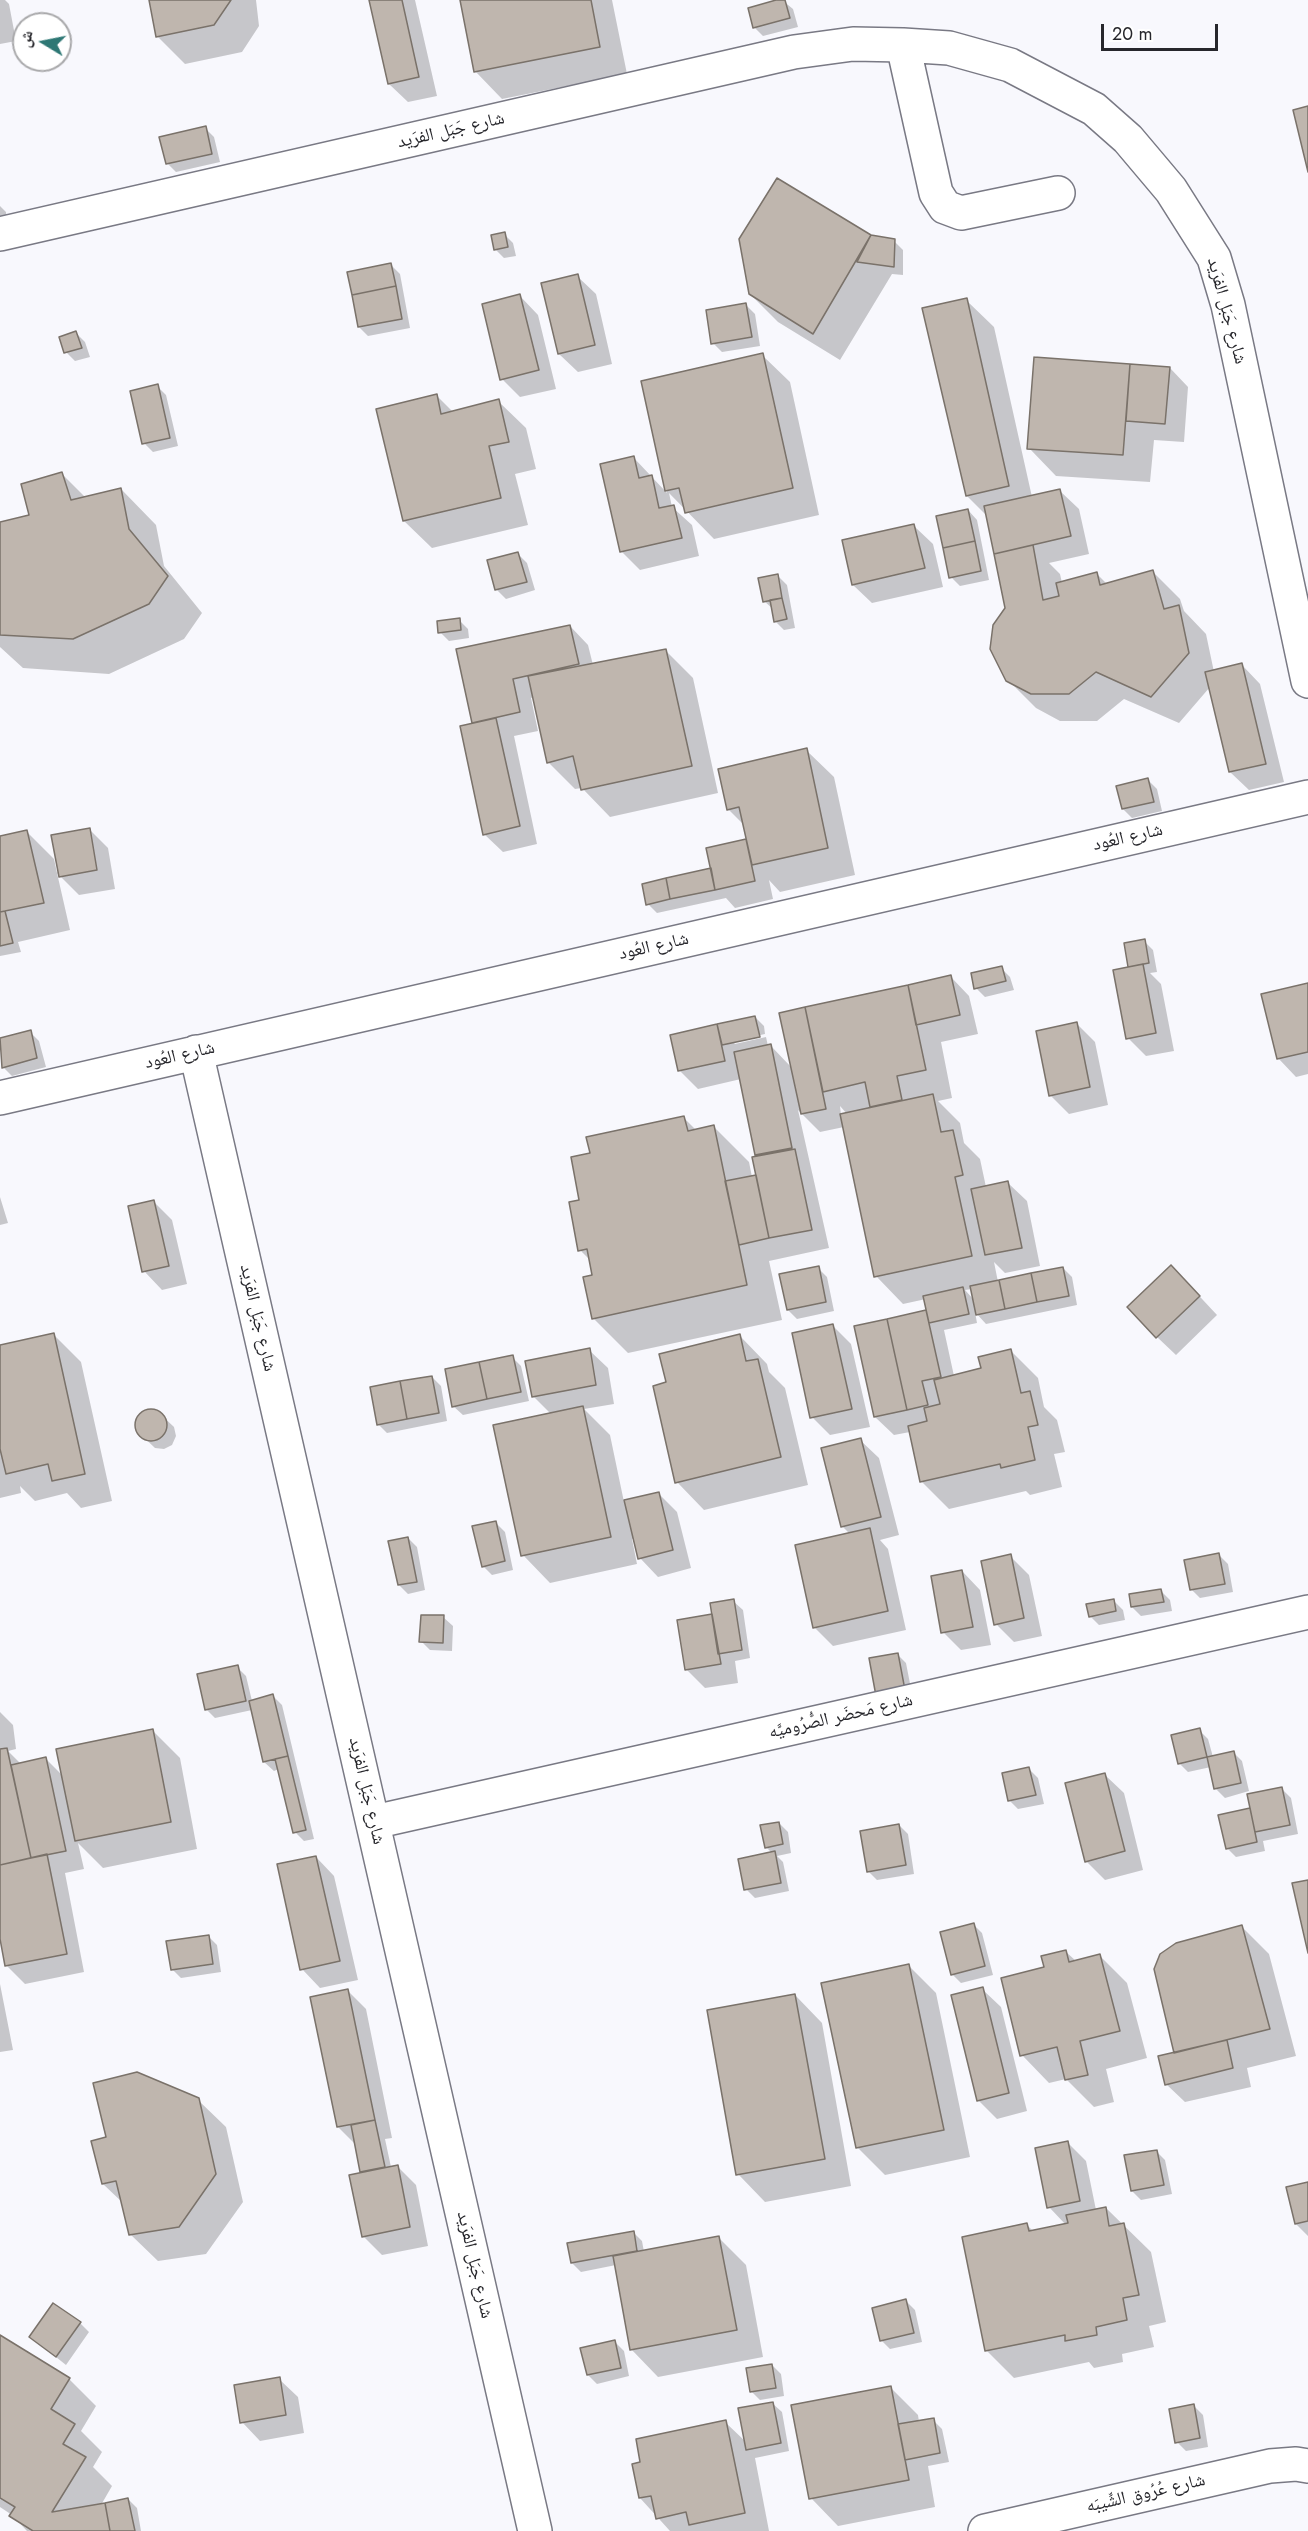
<!DOCTYPE html>
<meta charset="utf-8">
<style>
body{margin:0}
#map{position:relative;width:1308px;height:2531px;overflow:hidden;background:#f8f8fd;font-family:Jost,"Noto Naskh Arabic",sans-serif}
canvas{display:block}
.north{position:absolute;left:12px;top:12px;width:60px;height:60px;box-sizing:border-box;background:#fff;border:2px solid #a9a9ab;border-radius:50%;rotate:280deg;font-size:16px;font-weight:700;line-height:24px;text-align:center;color:#27272c}
.north::after{content:'';display:block;margin:auto;width:21px;height:27px;background:#2d7774;clip-path:polygon(50% 0,100% 100%,50% 72%,0 100%)}
.scale{position:absolute;left:1101px;top:24px;width:117px;height:27px;box-sizing:border-box;border:3px solid #27272c;border-top:0;padding-left:8px;font-size:18px;line-height:21px;white-space:nowrap;color:#27272c;-webkit-text-stroke:4px #fff;paint-order:stroke}
</style>
<div id="map">
<canvas width="1308" height="2531"></canvas>
<div class="north">ش</div>
<div class="scale">20 m</div>
</div>
<script>
const context = document.querySelector('canvas').getContext('2d');
context.lineJoin = 'round';
function fill(path, color) {
  context.fillStyle = color;
  context.fill(path, 'evenodd');
}
function toPath(rows) {
  const path = new Path2D();
  for (const r of rows) {
    if (r.length === 3) {
      path.moveTo(r[0] + r[2], r[1]);
      path.arc(r[0], r[1], r[2], 0, 2 * Math.PI);
      continue;
    }
    path.moveTo(r[0], r[1]);
    for (let i = 2; i < r.length; i += 2) path.lineTo(r[i], r[i + 1]);
  }
  return path;
}
function strokePath(path, color, width, dash) {
  context.strokeStyle = color;
  context.lineWidth = width;
  context.lineCap = dash ? 'butt' : 'round';
  context.setLineDash(dash || []);
  context.stroke(path);
}
function drawText(font, color, halo, rows, align = 'center') {
  context.font = font + ' Jost,"Noto Naskh Arabic",sans-serif';
  context.lineWidth = 4.5;
  context.setLineDash([]);
  context.textBaseline = 'middle';
  context.strokeStyle = halo;
  context.fillStyle = color;
  for (const [text, x, y, turn = 0] of rows) {
    context.save();
    context.translate(x, y);
    context.rotate((+turn || 0) * Math.PI / 180);
    context.textAlign = isNaN(turn) ? turn : align;
    if (halo) context.strokeText(text, 0, 0);
    context.fillText(text, 0, 0);
    context.restore();
  }
}
fill(toPath([
 [0,0,5,0,9,4,16,41,0,44],
 [150,0,256,0,259,26,242,52,185,64,157,36],
 [371,0,415,0,437,96,408,102,389,84],
 [461,0,612,0,627,74,502,99,475,71],
 [782,0,793,9,798,27,763,36,754,27],
 [205,128,214,137,220,162,176,172,167,163],
 [778,180,873,238,894,241,903,250,903,275,892,274,840,360,778,322,750,294],
 [0,206,6,212,8,232,0,234],
 [504,234,513,243,516,256,504,258,495,249],
 [391,265,400,274,410,328,368,336,359,327],
 [577,276,596,294,612,364,578,372,559,354],
 [520,296,538,315,556,389,520,397,502,379],
 [966,300,994,327,1032,497,1060,491,1079,509,1089,554,1049,563,1060,574,1062,583,1096,573,1107,584,1153,572,1180,599,1184,611,1206,634,1214,672,1242,665,1260,684,1284,782,1249,790,1230,772,1210,687,1179,723,1124,699,1097,721,1060,721,1036,708,1008,680,1007,609,988,517,967,496],
 [746,305,755,314,760,346,722,352,713,343],
 [76,333,85,342,90,357,75,361,66,352],
 [762,355,790,382,819,515,714,539,669,493,672,507,692,525,699,556,640,570,622,552,602,465,634,458,667,493,643,382],
 [1035,358,1170,368,1188,387,1184,442,1154,440,1150,482,1056,476,1029,448],
 [157,386,166,395,178,446,153,452,144,443],
 [437,396,453,412,498,401,526,428,536,469,515,474,528,525,432,548,404,521],
 [62,474,86,498,121,489,156,525,164,566,202,613,184,639,109,674,23,668,0,647,0,523,31,516],
 [968,510,977,520,989,580,960,586,951,577],
 [914,526,933,544,943,587,872,603,853,585,843,542],
 [518,554,527,563,535,590,506,599,497,590],
 [778,576,787,585,795,628,784,630,775,621,773,609,764,601],
 [459,620,468,629,469,638,449,641,440,632],
 [570,626,588,645,593,665,666,651,693,678,718,793,610,817,582,788,575,789,548,762,534,697,531,698,538,731,514,736,537,844,503,852,484,834,474,724,458,651],
 [806,750,834,777,855,875,780,892,769,880,773,899,735,908,726,898,657,913,648,904,712,869,745,841,748,844,744,825,728,809],
 [1148,780,1157,789,1162,811,1132,818,1123,809],
 [89,829,108,848,115,889,79,895,57,873,70,930,18,942,21,952,0,956,0,837,26,831,54,859,57,873],
 [1144,941,1153,950,1157,972,1150,973,1161,984,1174,1051,1146,1056,1128,1038,1130,968],
 [1001,968,1010,977,1014,990,985,997,976,988],
 [951,977,969,996,978,1034,941,1042,952,1098,938,1101,960,1123,964,1143,980,1159,986,1187,1008,1183,1027,1201,1040,1266,1005,1273,994,1262,998,1282,1063,1268,1072,1277,1077,1305,986,1324,975,1312,977,1323,944,1330,954,1376,982,1370,1010,1350,1038,1378,1044,1407,1057,1420,1065,1452,1054,1454,1062,1487,1030,1495,1026,1491,949,1509,921,1481,910,1432,894,1435,875,1417,926,1312,929,1315,926,1299,903,1304,876,1276,844,1127,820,1132,798,1110,829,1248,769,1261,782,1320,628,1353,593,1318,594,1277,591,1261,580,1250,581,1201,591,1154,684,1118,697,1131,714,1127,749,1162,752,1177,758,1176,760,1157,757,1154,741,1079,698,1089,679,1070,672,1036,755,1017,764,1026,765,1034,732,1041,735,1044,766,1037,768,1046,771,1046,792,1068,781,1014],
 [840,1106,847,1114,841,1115],
 [972,1289,974,1300,965,1290],
 [1308,984,1308,1074,1296,1077,1278,1058],
 [1077,1024,1095,1042,1108,1105,1069,1114,1050,1095],
 [30,1032,39,1041,46,1067,12,1076,3,1067,0,1040],
 [0,1197,8,1223,0,1225],
 [154,1202,172,1220,187,1284,162,1290,144,1271],
 [818,1268,827,1277,834,1311,797,1319,788,1310],
 [1189,1285,1217,1315,1176,1355,1157,1337],
 [832,1325,851,1344,870,1427,830,1435,812,1417],
 [54,1335,81,1362,112,1501,81,1508,67,1493,35,1501,20,1486,21,1493,0,1498,0,1347],
 [740,1336,767,1364,769,1372,785,1388,808,1485,704,1510,677,1482,668,1383],
 [589,1350,608,1368,614,1404,584,1409,610,1435,624,1502,658,1493,677,1512,691,1568,658,1577,640,1558,635,1538,632,1539,637,1564,550,1583,523,1555,551,1414,533,1396],
 [512,1357,521,1366,529,1401,463,1415,453,1406],
 [432,1377,441,1386,447,1421,387,1433,378,1424],
 [148,1410,157,1411,174,1427,176,1436,172,1445,164,1449,155,1448,138,1432,136,1423,140,1415],
 [860,1440,879,1458,899,1535,880,1540,888,1549,906,1630,833,1646,814,1627,850,1534,843,1527,823,1449],
 [496,1523,505,1532,513,1570,492,1575,483,1566],
 [408,1538,417,1547,425,1590,408,1594,399,1585],
 [1219,1555,1228,1564,1233,1592,1200,1598,1191,1589],
 [1010,1556,1029,1575,1042,1636,1014,1642,996,1624],
 [962,1571,980,1590,991,1645,961,1650,943,1632],
 [1161,1591,1170,1600,1172,1611,1141,1616,1132,1607],
 [1113,1600,1123,1610,1125,1620,1099,1625,1090,1616],
 [733,1601,743,1610,750,1658,735,1661,738,1683,705,1688,686,1669],
 [443,1617,453,1626,452,1651,430,1650,421,1641],
 [897,1654,906,1663,913,1699,871,1659],
 [237,1667,246,1676,252,1701,273,1696,282,1705,314,1839,304,1841,295,1832,279,1769,274,1771,264,1762,252,1710,215,1718,206,1709],
 [0,1712,13,1725,16,1749,8,1751,21,1764,46,1759,63,1776,153,1731,180,1758,197,1849,103,1868,78,1843,84,1869,65,1873,84,1972,25,1984,7,1966,0,1933],
 [1199,1730,1208,1739,1213,1757,1233,1752,1242,1761,1249,1791,1225,1798,1216,1789,1211,1767,1188,1772,1179,1763],
 [1029,1769,1038,1778,1044,1804,1018,1809,1009,1800],
 [1105,1775,1124,1793,1143,1870,1105,1880,1086,1861],
 [1282,1789,1291,1798,1298,1834,1263,1841,1265,1851,1236,1857,1227,1848,1251,1809],
 [779,1823,788,1832,791,1853,777,1856,783,1862,789,1891,755,1898,746,1889,772,1853,766,1847],
 [899,1825,908,1834,914,1874,877,1880,868,1871],
 [316,1857,334,1876,358,1980,320,1988,302,1969],
 [973,1924,982,1933,993,1975,961,1983,952,1974],
 [1242,1927,1269,1954,1296,2056,1247,2068,1251,2087,1185,2102,1166,2084,1176,2054],
 [208,1936,217,1945,221,1972,181,1978,172,1969],
 [1065,1951,1076,1961,1100,1956,1127,1983,1147,2058,1106,2069,1114,2102,1094,2107,1066,2079,1049,2083,1022,2055,1046,1968],
 [909,1966,936,1993,970,2157,885,2175,858,2148],
 [0,1984,13,2050,0,2052],
 [982,1989,1001,2007,1027,2111,997,2119,978,2100],
 [348,1991,366,2009,392,2138,385,2139,391,2167,397,2166,416,2185,428,2246,382,2255,364,2237,351,2176,363,2173,356,2145,338,2127],
 [795,1995,822,2023,851,2186,765,2202,738,2174],
 [198,2100,226,2127,243,2202,206,2254,158,2261,130,2234,123,2203,103,2184,108,2138],
 [1068,2143,1086,2161,1096,2210,1106,2208,1151,2252,1166,2322,1149,2326,1154,2347,1122,2354,1123,2362,1094,2368,1089,2362,1014,2378,987,2351,963,2238,1027,2225,1033,2231,1066,2225,1049,2207],
 [1156,2151,1165,2160,1172,2194,1141,2200,1132,2191],
 [1308,2184,1308,2236,1296,2224],
 [633,2232,642,2241,644,2252,719,2238,746,2265,763,2357,658,2377,631,2349,616,2265,581,2272,572,2263,569,2244],
 [906,2301,915,2310,922,2342,890,2349,881,2340],
 [80,2323,89,2332,66,2365,31,2337],
 [0,2337,69,2379,96,2406,81,2431,102,2452,93,2467,112,2486,101,2505,128,2499,137,2508,141,2531,27,2531,12,2515,0,2507],
 [615,2342,624,2351,629,2376,597,2384,588,2375],
 [772,2365,781,2374,784,2396,760,2400,751,2391],
 [279,2379,298,2397,304,2433,260,2441,242,2422],
 [890,2387,918,2415,919,2422,933,2420,942,2429,949,2462,928,2466,935,2507,838,2526,811,2498],
 [772,2403,782,2412,789,2451,755,2458,769,2531,670,2531,640,2498,642,2463,725,2422,746,2442],
 [1194,2406,1203,2415,1208,2447,1186,2451,1177,2442]
]), '#0003');
const building = toPath([
 [149,0,231,0,214,25,156,37,149,0],
 [369,0,402,0,419,77,388,84,369,0],
 [460,0,591,0,600,47,474,72,460,0],
 [776,0,785,0,790,18,753,28,748,8,776,0],
 [1308,106,1308,172,1293,110,1308,106],
 [206,126,212,154,166,164,159,137,206,126],
 [777,178,871,235,813,334,749,294,739,239,777,178],
 [505,232,508,247,494,250,491,235,505,232],
 [871,235,895,239,894,267,857,262,871,235],
 [391,263,396,286,352,295,347,272,391,263],
 [578,274,595,345,558,354,541,283,578,274],
 [396,286,402,319,358,327,352,295,396,286],
 [520,294,539,370,500,380,482,304,520,294],
 [967,298,1009,486,966,496,922,308,967,298],
 [746,303,752,337,711,344,706,310,746,303],
 [76,331,82,348,64,353,59,337,76,331],
 [763,353,793,488,685,513,679,488,665,491,641,381,763,353],
 [1034,357,1130,364,1123,455,1027,449,1034,357],
 [1130,364,1170,367,1165,424,1126,421,1130,364],
 [158,384,170,438,142,444,130,391,158,384],
 [437,394,441,414,499,399,509,442,489,446,501,498,403,521,376,409,437,394],
 [634,456,639,478,652,475,659,508,674,505,682,538,620,552,600,464,634,456],
 [62,472,71,500,121,488,129,529,168,576,149,604,73,639,0,635,0,522,29,515,21,484,62,472],
 [1060,489,1071,536,994,554,984,506,1060,489],
 [968,509,975,541,943,548,936,516,968,509],
 [914,524,925,568,852,585,842,540,914,524],
 [975,541,981,571,949,578,943,548,975,541],
 [1033,545,1043,600,1059,596,1056,583,1097,572,1100,585,1153,570,1164,609,1179,605,1189,653,1151,697,1096,672,1069,694,1031,694,1006,681,990,649,993,625,1005,608,994,554,1033,545],
 [518,552,527,582,495,590,487,560,518,552],
 [778,574,782,598,763,602,758,578,778,574],
 [782,598,787,619,774,622,770,600,782,598],
 [460,618,461,630,438,633,437,621,460,618],
 [570,625,579,664,513,679,520,712,472,723,456,649,570,625],
 [666,649,692,766,581,790,573,756,547,763,528,676,666,649],
 [1242,663,1266,764,1229,772,1205,672,1242,663],
 [496,718,520,826,483,835,460,726,496,718],
 [807,748,828,848,752,865,739,807,727,810,718,769,807,748],
 [1148,778,1154,802,1122,809,1116,786,1148,778],
 [90,828,97,870,59,877,51,835,90,828],
 [27,830,44,903,0,912,0,836,27,830],
 [746,839,755,881,715,890,706,848,746,839],
 [711,868,715,890,670,899,666,878,711,868],
 [666,878,670,899,646,905,642,884,666,878],
 [5,911,13,943,0,946,0,912,5,911],
 [1145,939,1149,963,1128,967,1124,943,1145,939],
 [1143,964,1156,1033,1126,1039,1113,970,1143,964],
 [1002,966,1006,981,974,989,971,973,1002,966],
 [951,975,960,1015,916,1025,908,985,951,975],
 [1308,983,1308,1052,1277,1059,1261,994,1308,983],
 [908,985,926,1070,897,1076,902,1100,870,1107,865,1082,823,1092,805,1007,908,985],
 [805,1007,826,1109,801,1114,779,1013,805,1007],
 [755,1016,760,1037,722,1045,717,1024,755,1016],
 [1077,1022,1090,1087,1049,1096,1036,1031,1077,1022],
 [717,1024,725,1061,678,1071,670,1035,717,1024],
 [31,1030,37,1058,2,1068,0,1038,31,1030],
 [771,1044,792,1148,755,1155,734,1052,771,1044],
 [933,1094,941,1132,953,1130,963,1175,955,1177,972,1256,874,1277,840,1114,933,1094],
 [684,1116,688,1131,714,1125,747,1285,592,1319,583,1277,592,1275,587,1249,578,1251,569,1202,579,1200,571,1157,590,1153,586,1137,684,1116],
 [795,1149,812,1230,769,1238,752,1157,795,1149],
 [756,1175,769,1238,739,1245,725,1181,756,1175],
 [1008,1181,1022,1248,985,1255,971,1189,1008,1181],
 [154,1200,169,1266,142,1272,128,1206,154,1200],
 [1171,1265,1200,1296,1156,1338,1127,1307,1171,1265],
 [819,1266,826,1302,787,1310,779,1274,819,1266],
 [1063,1267,1069,1296,1037,1302,1031,1273,1063,1267],
 [1031,1273,1037,1302,1005,1309,999,1280,1031,1273],
 [999,1280,1005,1309,976,1315,970,1286,999,1280],
 [963,1287,969,1314,929,1323,923,1296,963,1287],
 [926,1310,941,1377,922,1381,928,1405,907,1410,887,1319,926,1310],
 [887,1319,907,1410,874,1417,854,1326,887,1319],
 [833,1324,852,1409,810,1418,792,1333,833,1324],
 [54,1333,85,1474,52,1481,48,1464,6,1474,0,1449,0,1345,54,1333],
 [740,1334,746,1361,758,1359,781,1457,675,1483,653,1386,666,1382,659,1354,740,1334],
 [590,1348,596,1385,532,1397,525,1361,590,1348],
 [1011,1349,1021,1393,1030,1391,1038,1425,1028,1427,1035,1460,1001,1468,1000,1464,920,1482,908,1426,927,1421,924,1408,940,1404,934,1380,981,1368,978,1357,1011,1349],
 [513,1355,521,1392,487,1399,479,1362,513,1355],
 [479,1362,487,1399,452,1407,445,1369,479,1362],
 [432,1376,439,1413,407,1419,400,1381,432,1376],
 [400,1381,407,1419,377,1425,370,1387,400,1381],
 [583,1406,611,1537,521,1556,493,1425,583,1406],
 [151,1425,16],
 [861,1438,881,1517,841,1527,821,1448,861,1438],
 [659,1492,673,1550,638,1559,624,1500,659,1492],
 [496,1521,505,1561,482,1567,472,1526,496,1521],
 [870,1528,888,1611,813,1628,795,1545,870,1528],
 [408,1537,417,1582,398,1585,388,1541,408,1537],
 [1219,1553,1225,1584,1190,1590,1184,1560,1219,1553],
 [1011,1554,1024,1618,994,1625,981,1561,1011,1554],
 [962,1570,973,1627,941,1633,931,1576,962,1570],
 [1161,1589,1164,1602,1131,1607,1129,1594,1161,1589],
 [734,1599,742,1650,718,1654,710,1603,734,1599],
 [1114,1599,1116,1611,1089,1617,1086,1604,1114,1599],
 [712,1614,721,1664,685,1670,677,1620,712,1614],
 [421,1615,444,1615,443,1643,419,1642,421,1615],
 [898,1653,905,1690,876,1696,869,1658,898,1653],
 [238,1665,246,1701,205,1710,197,1674,238,1665],
 [273,1694,288,1756,263,1762,249,1701,273,1694],
 [1200,1728,1207,1757,1178,1764,1171,1735,1200,1728],
 [153,1729,171,1822,75,1841,56,1749,153,1729],
 [7,1748,31,1858,0,1865,0,1749,7,1748],
 [1234,1751,1241,1783,1214,1789,1207,1757,1234,1751],
 [288,1756,306,1830,293,1833,275,1759,288,1756],
 [46,1757,66,1851,31,1858,11,1765,46,1757],
 [1029,1767,1036,1795,1008,1801,1002,1773,1029,1767],
 [1105,1773,1125,1851,1085,1862,1065,1783,1105,1773],
 [1282,1787,1290,1825,1255,1832,1247,1794,1282,1787],
 [1250,1808,1257,1842,1226,1849,1218,1815,1250,1808],
 [779,1822,783,1844,765,1848,760,1825,779,1822],
 [899,1824,906,1865,867,1872,860,1831,899,1824],
 [775,1851,781,1883,744,1890,738,1859,775,1851],
 [47,1854,67,1954,5,1966,0,1939,0,1865,47,1854],
 [316,1856,340,1961,300,1970,277,1864,316,1856],
 [1308,1880,1308,1953,1292,1883,1308,1880],
 [974,1923,985,1966,951,1975,940,1932,974,1923],
 [1242,1925,1270,2029,1174,2053,1154,1969,1160,1954,1176,1943,1242,1925],
 [209,1935,213,1964,171,1970,166,1941,209,1935],
 [1066,1950,1069,1962,1100,1954,1120,2031,1080,2041,1088,2075,1065,2080,1057,2047,1020,2056,1001,1978,1044,1967,1041,1956,1066,1950],
 [909,1964,944,2130,856,2148,821,1983,909,1964],
 [983,1987,1009,2093,977,2101,951,1995,983,1987],
 [348,1989,375,2120,337,2127,310,1997,348,1989],
 [795,1994,825,2159,736,2175,707,2010,795,1994],
 [1227,2040,1233,2068,1165,2085,1158,2056,1227,2040],
 [137,2072,199,2098,216,2174,179,2227,129,2235,116,2181,102,2184,91,2141,106,2137,93,2083,137,2072],
 [375,2120,385,2167,360,2172,351,2125,375,2120],
 [1068,2141,1080,2201,1047,2208,1035,2148,1068,2141],
 [1157,2150,1164,2185,1131,2191,1124,2155,1157,2150],
 [398,2165,410,2227,362,2237,349,2175,398,2165],
 [1308,2182,1308,2221,1295,2224,1286,2187,1308,2182],
 [1106,2207,1109,2226,1124,2223,1139,2295,1123,2298,1127,2320,1096,2327,1097,2335,1065,2341,1065,2335,985,2351,962,2237,1027,2223,1029,2231,1068,2223,1066,2215,1106,2207],
 [634,2231,637,2251,571,2263,567,2243,634,2231],
 [719,2236,737,2330,630,2350,613,2256,719,2236],
 [906,2299,914,2333,880,2341,872,2308,906,2299],
 [53,2303,81,2322,56,2357,29,2337,53,2303],
 [0,2335,70,2378,51,2409,75,2424,63,2444,86,2457,52,2512,105,2503,110,2531,33,2531,9,2516,15,2507,0,2498,0,2335],
 [615,2340,621,2368,587,2375,580,2348,615,2340],
 [772,2364,776,2388,750,2392,746,2368,772,2364],
 [280,2377,286,2415,240,2423,234,2385,280,2377],
 [891,2386,909,2480,809,2499,791,2405,891,2386],
 [773,2402,781,2443,746,2450,738,2408,773,2402],
 [1194,2404,1200,2438,1175,2443,1169,2409,1194,2404],
 [934,2418,940,2453,905,2460,898,2424,934,2418],
 [726,2420,745,2513,689,2525,686,2512,656,2519,651,2496,639,2498,632,2464,640,2462,636,2439,726,2420],
 [128,2498,135,2531,110,2531,105,2503,128,2498]
]);
fill(building, '#bfb6ae');
strokePath(building, '#7a726a', 1.5);
const minor = toPath([
 [903,45,936,193,945,207,961,213,1058,193],
 [0,234,794,52,853,44,903,45,949,48,1010,65,1094,109,1128,139,1171,190,1214,258,1228,305,1308,681],
 [196,1052,535,2531],
 [0,1098,1308,797],
 [374,1822,1308,1612],
 [985,2531,1270,2466,1296,2464,1308,2466]
]);
strokePath(minor, '#797984', 36);
strokePath(minor, '#fff', 33);
drawText('18px', '#27272c', '#fff', [
 ["شارع جَبَل الفرَيد",451,131,-13],
 ["شارع جَبَل الفرَيد",1226,311,75],
 ["شارع العُود",1128,838,-13],
 ["شارع العُود",654,947,-13],
 ["شارع العُود",180,1056,-13],
 ["شارع جَبَل الفرَيد",257,1318,77],
 ["شارع مَحضَر الصُّرُوميَّه",841,1717,-13],
 ["شارع جَبَل الفرَيد",366,1791,77],
 ["شارع جَبَل الفرَيد",474,2265,77],
 ["شارع عُرُوق الشِّيبَه",1146,2494,-13]
]);
</script>
